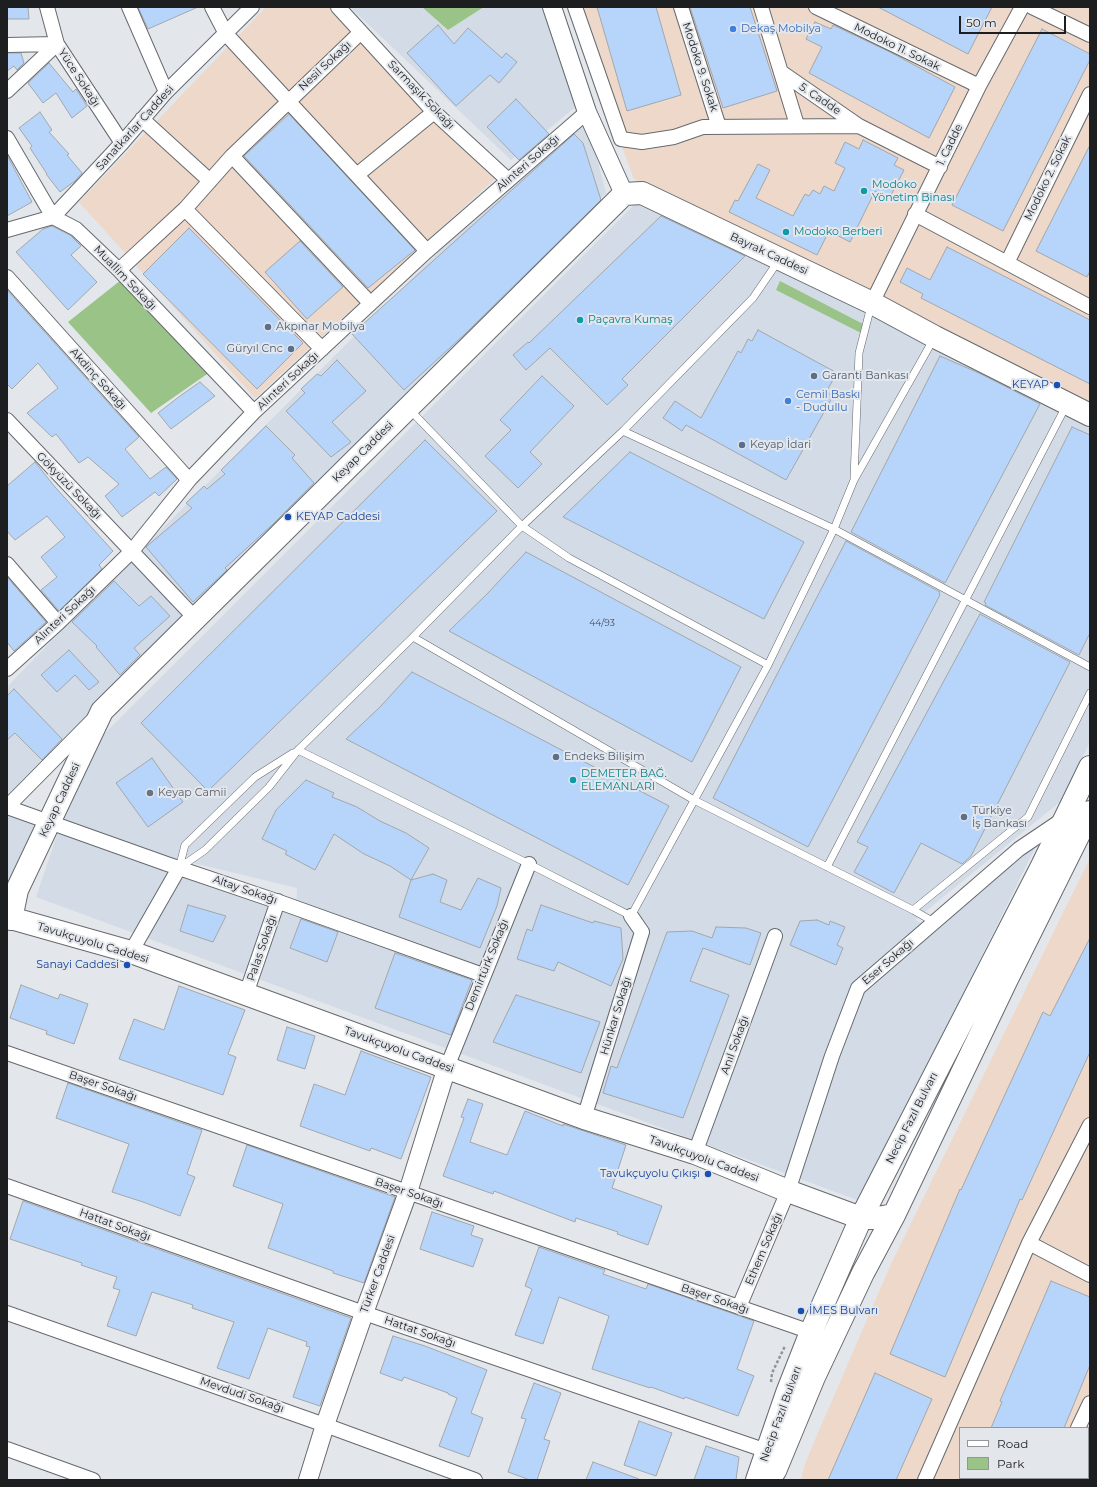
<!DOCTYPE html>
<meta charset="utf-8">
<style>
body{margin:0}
#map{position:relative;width:1097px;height:1487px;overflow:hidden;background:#e3e7eb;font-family:Montserrat,sans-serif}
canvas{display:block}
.frame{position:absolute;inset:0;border:8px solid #1d1e20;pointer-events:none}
.legend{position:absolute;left:959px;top:1427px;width:130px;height:52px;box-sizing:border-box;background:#e3e7eb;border:1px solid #94979a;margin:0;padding:5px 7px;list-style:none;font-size:12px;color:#1d1e20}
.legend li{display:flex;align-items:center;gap:8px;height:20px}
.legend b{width:20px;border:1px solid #94979a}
.scale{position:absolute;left:959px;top:16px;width:107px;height:18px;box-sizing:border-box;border:2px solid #1d1e20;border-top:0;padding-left:5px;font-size:12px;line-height:14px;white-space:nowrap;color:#1d1e20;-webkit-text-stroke:3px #e3e7eb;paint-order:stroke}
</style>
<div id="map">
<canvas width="1097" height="1487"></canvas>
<div class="frame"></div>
<ul class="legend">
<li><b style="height:5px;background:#fff"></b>Road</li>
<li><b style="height:11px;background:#9ac387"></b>Park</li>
</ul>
<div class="scale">50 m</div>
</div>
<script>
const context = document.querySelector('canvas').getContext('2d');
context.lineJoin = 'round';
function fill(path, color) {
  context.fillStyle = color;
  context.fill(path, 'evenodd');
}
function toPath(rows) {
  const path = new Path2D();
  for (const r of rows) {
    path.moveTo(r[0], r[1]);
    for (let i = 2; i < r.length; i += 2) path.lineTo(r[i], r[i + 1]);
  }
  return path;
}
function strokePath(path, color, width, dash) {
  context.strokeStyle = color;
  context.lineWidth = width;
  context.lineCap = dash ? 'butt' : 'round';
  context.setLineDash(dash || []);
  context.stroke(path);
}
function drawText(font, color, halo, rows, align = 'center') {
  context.font = font + ' Montserrat,sans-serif';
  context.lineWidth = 4;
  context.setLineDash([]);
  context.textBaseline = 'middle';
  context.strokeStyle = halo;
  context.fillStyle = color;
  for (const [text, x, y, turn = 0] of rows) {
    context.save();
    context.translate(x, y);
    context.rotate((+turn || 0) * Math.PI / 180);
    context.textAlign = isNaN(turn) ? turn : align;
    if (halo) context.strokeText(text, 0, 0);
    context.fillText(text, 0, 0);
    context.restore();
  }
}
fill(toPath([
 [350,7,422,7,448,30,484,7,547,7,584,100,511,160],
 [570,120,589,129,606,193,8,794,7,792,7,687,84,607],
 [636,203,876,314,1090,422,1090,742,1061,801,915,920,925,925,1039,840,860,1201,36,897,58,832,296,911,297,888,160,855,55,818,96,742],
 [7,811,37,823,10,888,7,886]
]), '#d2dbe6');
fill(toPath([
 [266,7,334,7,501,173,255,398,79,202],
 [570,7,1090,7,1090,403,634,179],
 [1090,858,1090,1480,801,1480,804,1467,814,1442,891,1264],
 [960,1428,1088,1428,1088,1478,960,1478]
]), '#edd8ca');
fill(toPath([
 [422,7,484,7,448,30],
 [121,280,210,372,151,413,68,322],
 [780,281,865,325,861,333,776,290]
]), '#9ac387');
const building = toPath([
 [7,7,28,7,29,19,7,19,7,7],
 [138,7,198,7,148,29,138,7],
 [597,7,656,7,681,95,627,111,597,7],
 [690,7,750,7,777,91,723,108,690,7],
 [878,7,992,7,968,54,878,7],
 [815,22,831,29,833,25,890,52,955,87,929,138,809,73,822,47,806,39,815,22],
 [438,25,454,44,468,28,502,58,506,53,517,62,499,83,490,75,456,106,407,53,438,25],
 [1042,29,1090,54,1090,60,1003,231,952,205,1042,29],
 [7,53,21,53,24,63,17,70,14,66,7,71,7,53],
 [49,63,73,92,76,89,87,106,72,118,56,93,43,103,28,83,49,63],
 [516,99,549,134,519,160,487,127,516,99],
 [40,112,52,130,49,132,69,154,67,155,82,173,75,181,60,192,46,174,47,174,30,148,32,146,19,128,40,112],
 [289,114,415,250,368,288,244,156,289,114],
 [574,134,583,143,601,200,465,334,404,390,352,334,574,134],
 [863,140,898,158,894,165,904,170,889,199,875,191,850,242,829,231,817,255,729,212,735,200,738,201,758,164,770,170,756,198,793,216,805,194,809,196,813,190,820,194,824,186,834,191,845,168,835,163,845,142,859,149,863,140],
 [1090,145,1090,271,1087,277,1036,251,1090,145],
 [7,155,32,202,7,216,7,155],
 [661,216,745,256,622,379,628,385,607,405,550,348,526,370,513,355,528,342,529,343,661,216],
 [52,226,70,235,81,246,71,255,97,282,68,310,16,252,43,229,52,226],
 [189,228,303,343,257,389,143,274,189,228],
 [300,241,343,287,307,319,265,272,300,241],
 [947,247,1090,320,1090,384,921,298,923,294,900,282,907,268,930,280,947,247],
 [7,290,139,437,125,449,150,479,166,467,177,479,159,496,155,492,122,517,105,496,119,484,88,457,79,463,56,434,52,437,27,413,58,388,38,363,12,389,7,384,7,290],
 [758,330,837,373,826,392,833,396,786,480,686,425,682,431,663,418,675,401,701,418,738,351,741,353,748,339,752,341,758,330],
 [940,356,981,374,1040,404,945,583,851,532,940,356],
 [337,360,366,391,332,422,351,442,331,457,286,411,305,393,301,389,317,374,321,376,337,360],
 [542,376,574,406,530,452,542,464,518,488,485,456,511,430,500,420,542,376],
 [200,382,215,396,171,429,158,413,180,396,200,382],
 [266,426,295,455,292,458,314,483,272,525,225,568,227,570,193,602,146,547,192,508,186,503,204,486,207,489,225,474,221,470,266,426],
 [1072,427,1090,435,1090,633,1079,655,985,605,986,603,984,602,1072,427],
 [425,440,497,511,208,791,141,723,425,440],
 [630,452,804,542,764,619,563,517,630,452],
 [35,462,55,487,113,551,99,565,102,569,59,611,41,590,57,577,41,557,65,537,47,516,15,540,7,531,7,486,35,462],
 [846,541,940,592,939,594,940,595,808,847,713,798,846,541],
 [526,552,741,667,692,762,449,631,488,593,526,552],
 [7,577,46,622,14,651,7,642,7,577],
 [114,581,139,606,151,596,170,616,134,648,140,655,120,675,96,647,97,646,72,622,114,581],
 [980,614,1070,662,971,856,962,864,921,843,894,893,854,872,868,847,857,842,980,614],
 [69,650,99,682,89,690,75,675,57,692,41,675,69,650],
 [412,672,669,806,628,885,346,739,380,707,412,672],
 [14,689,62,739,42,760,15,733,7,740,7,696,14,689],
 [152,758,183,802,148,827,116,783,152,758],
 [306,780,334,793,332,797,357,807,380,821,406,833,429,848,411,880,390,866,364,854,334,834,315,870,285,854,287,851,262,839,276,810,306,780],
 [433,874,447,880,440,902,461,910,478,878,501,888,497,906,480,948,399,917,411,880,433,874],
 [188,905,226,916,213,942,180,931,188,905],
 [541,905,593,923,594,921,621,928,623,959,611,986,558,962,554,971,517,959,527,929,532,931,541,905],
 [301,919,338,932,327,962,290,948,301,919],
 [817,920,829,925,830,921,845,927,837,945,843,948,836,965,790,945,800,921,817,920],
 [716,927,746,928,761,933,750,965,703,948,690,981,729,995,683,1118,603,1093,611,1066,617,1068,667,932,692,931,712,938,716,927],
 [1090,938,1090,1052,1022,1200,1020,1199,945,1377,890,1354,960,1189,961,1190,1043,1012,1050,1016,1090,938],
 [395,953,472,980,451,1035,375,1008,395,953],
 [21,985,58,999,60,994,88,1004,74,1044,46,1034,47,1031,10,1018,21,985],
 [179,986,245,1010,228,1054,236,1057,223,1095,119,1059,134,1019,164,1030,179,986],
 [516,995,600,1022,581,1073,493,1042,516,995],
 [287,1027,315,1036,305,1069,277,1060,287,1027],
 [361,1051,431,1077,401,1159,371,1148,370,1151,300,1126,314,1084,345,1095,361,1051],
 [68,1083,202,1130,187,1174,195,1177,180,1216,143,1202,112,1192,129,1144,56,1118,68,1083],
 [468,1099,483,1104,470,1142,507,1155,525,1111,563,1126,563,1124,626,1145,612,1188,662,1206,648,1245,617,1234,618,1232,576,1218,575,1222,494,1191,493,1194,443,1176,464,1118,461,1117,468,1099],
 [247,1145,395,1197,364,1283,333,1273,333,1271,268,1248,283,1204,233,1186,247,1145],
 [23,1201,351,1318,320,1406,293,1397,310,1347,306,1346,307,1342,268,1328,249,1379,217,1368,234,1322,192,1308,193,1305,152,1292,136,1336,107,1326,120,1290,113,1288,117,1277,81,1265,82,1263,10,1239,23,1201],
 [432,1212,474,1226,471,1235,483,1239,473,1267,420,1249,432,1212],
 [539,1247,605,1270,603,1274,646,1289,648,1284,754,1321,737,1369,754,1376,738,1416,685,1397,684,1399,651,1387,650,1388,592,1369,609,1316,559,1297,543,1344,515,1335,532,1289,525,1286,539,1247],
 [1051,1281,1090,1297,1090,1365,1064,1428,991,1428,1002,1402,1000,1401,1051,1281],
 [393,1336,425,1346,487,1370,471,1413,483,1418,469,1457,439,1446,457,1398,448,1394,448,1393,404,1377,402,1381,380,1373,393,1336],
 [875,1373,932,1399,896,1480,828,1480,875,1373],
 [534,1383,561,1393,544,1439,550,1441,537,1480,530,1480,508,1472,526,1419,521,1418,534,1383],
 [639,1421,672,1433,656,1476,624,1465,639,1421],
 [706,1446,739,1457,736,1480,694,1480,706,1446],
 [593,1462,639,1479,638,1480,586,1480,593,1462]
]);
fill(building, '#b7d5fa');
strokePath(building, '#a3a7ab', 1);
const service = toPath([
 [410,410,522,526,569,558,768,665],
 [623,431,834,529,1090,667],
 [854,478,859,353,871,306],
 [413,637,694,800,913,910,934,922],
 [298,750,529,864,631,916,768,665,834,529,854,480,933,340],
 [827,867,1066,406],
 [179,868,205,850,269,787,298,750,413,637,522,526,623,431,753,298,779,260],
 [179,868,185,845,255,777,293,753],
 [913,910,1028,817,1090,693]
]);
const minor = toPath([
 [47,7,57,44,122,143],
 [129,7,166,92],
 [212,7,226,34,427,251],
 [338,7,434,112,508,180],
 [575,7,621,139,642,142,674,137,703,127,859,126,940,167],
 [681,7,719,127],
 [761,7,797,125],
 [816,7,979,86],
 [1032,7,1090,35],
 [7,45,57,44],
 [781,72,859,126],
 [7,91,57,44],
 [142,119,210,181],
 [7,138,53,217,76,229,119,270,254,412],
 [232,156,370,303],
 [358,174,434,112],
 [185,209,322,349],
 [915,214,1090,307],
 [7,230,53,217,122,143,166,92,252,7],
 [1007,263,1090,94],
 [119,270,185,209,232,156,361,32],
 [7,277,189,480],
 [872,303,979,86,1022,7],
 [7,420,195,618],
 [7,564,58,623],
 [7,669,58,623,132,551,189,480,254,412,427,251,587,112],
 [7,807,167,864,282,903,483,975],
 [7,807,92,721],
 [131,952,179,868],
 [246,994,278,901],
 [7,1053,811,1332],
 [447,1067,529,864],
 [584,1118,642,932,631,916],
 [695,1153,775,936],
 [7,1186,364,1313,767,1451],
 [1029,1243,1090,1275],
 [739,1307,788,1191,832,1056,858,988,1019,849,1062,820],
 [7,1313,325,1425,475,1480],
 [1078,1428,1090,1403],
 [7,1449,93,1480],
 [925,1480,1029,1243,1090,1125],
 [1053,1480,1054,1478]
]);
const tertiary = toPath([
 [552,7,587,112,624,194],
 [308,1480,325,1425,364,1313,408,1192,447,1067]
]);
const primary = toPath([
 [7,917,131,952,584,1118,695,1153,788,1191,861,1218,877,1218,894,1215],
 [11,919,17,890,102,711,624,194,642,193,872,303,935,337,1090,415],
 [775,1471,814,1377,863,1273,894,1215,1006,981,1090,812],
 [757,1480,787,1393,811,1332,861,1218,1041,868,1090,767]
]);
strokePath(service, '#666a6e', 8);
strokePath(minor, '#666a6e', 16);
strokePath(tertiary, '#666a6e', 20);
strokePath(primary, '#666a6e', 24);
strokePath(toPath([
 [771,1382,772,1373,785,1346]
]), '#929498', 2.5, [3, 2]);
strokePath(service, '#fff', 7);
strokePath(minor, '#fff', 14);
strokePath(tertiary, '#fff', 18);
strokePath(primary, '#fff', 22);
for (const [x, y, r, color] of [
 [733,29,4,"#3f7fe0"],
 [864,191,4,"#0f9aa8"],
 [786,232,4,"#0f9aa8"],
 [580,320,4,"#0f9aa8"],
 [268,327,4,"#5c6f8a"],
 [291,349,4,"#5c6f8a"],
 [814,376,4,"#5c6f8a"],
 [1057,385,4,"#1a4fb4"],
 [788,401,4,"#3f7fe0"],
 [742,445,4,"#5c6f8a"],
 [288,517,4,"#1a4fb4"],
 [556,757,4,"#5c6f8a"],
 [573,780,4,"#0f9aa8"],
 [150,793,4,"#6b7280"],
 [964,817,4,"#5c6f8a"],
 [127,965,4,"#1a4fb4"],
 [708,1174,4,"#1a4fb4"],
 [801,1311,4,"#1a4fb4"]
]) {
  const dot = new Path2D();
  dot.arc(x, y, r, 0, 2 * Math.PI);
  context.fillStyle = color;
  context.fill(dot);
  strokePath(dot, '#e3e7eb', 1.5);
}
drawText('9px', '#444c56', null, [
 ["44/93",602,623]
]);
drawText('11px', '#366cbe', '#e3e7eb', [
 ["Dekaş Mobilya",741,29],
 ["Cemil Baskı",796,395],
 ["- Dudullu",796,408]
], 'left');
drawText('11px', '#1d1e20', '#e3e7eb', [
 ["Modoko 11. Sokak",897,47,26],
 ["Nesil Sokağı",325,66,-43],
 ["Modoko 9. Sokak",700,67,72],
 ["Yüce Sokağı",79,78,57],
 ["Sarmaşık Sokağı",421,95,46],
 ["5. Cadde",820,99,34],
 ["Sanatkarlar Caddesi",135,128,-48],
 ["1. Cadde",950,145,-64],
 ["Alınteri Sokağı",528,163,-41],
 ["Modoko 2. Sokak",1048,178,-64],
 ["Bayrak Caddesi",769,254,25],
 ["Muallim Sokağı",125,278,46],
 ["Akdinç Sokağı",98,379,48],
 ["Alınteri Sokağı",288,381,-43],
 ["Keyap Caddesi",363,452,-45],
 ["Gökyüzü Sokağı",69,486,46],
 ["Alınteri Sokağı",65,615,-43],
 ["Keyap Caddesi",60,800,-65],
 ["Altay Sokağı",245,890,19],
 ["Tavukçuyolu Caddesi",93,943,17],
 ["Palas Sokağı",262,948,-71],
 ["Eser Sokağı",888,962,-41],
 ["Demirtürk Sokağı",487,965,-68],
 ["Hünkar Sokağı",616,1016,-73],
 ["Anıl Sokağı",735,1045,-70],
 ["Tavukçuyolu Caddesi",399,1050,20],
 ["Başer Sokağı",103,1086,19],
 ["Necip Fazıl Bulvarı",912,1118,-63],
 ["Tavukçuyolu Caddesi",704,1159,20],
 ["Başer Sokağı",409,1193,19],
 ["Hattat Sokağı",115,1225,20],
 ["Ethem Sokağı",764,1249,-67],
 ["Türker Caddesi",378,1274,-70],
 ["Başer Sokağı",715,1299,19],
 ["Hattat Sokağı",420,1332,19],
 ["Mevdudi Sokağı",242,1395,19],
 ["Necip Fazıl Bulvarı",781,1414,-70]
]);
drawText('11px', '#0d838f', '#e3e7eb', [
 ["Modoko",872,185],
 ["Yönetim Binası",872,198],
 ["Modoko Berberi",794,232],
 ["Paçavra Kumaş",588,320],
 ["DEMETER BAĞ.",581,774],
 ["ELEMANLARI",581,787]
], 'left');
drawText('11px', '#4e5e75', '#e3e7eb', [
 ["Akpınar Mobilya",276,327],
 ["Güryıl Cnc",283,349,"right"],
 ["Garanti Bankası",822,376],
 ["Keyap İdari",750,445],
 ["Endeks Bilişim",564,757],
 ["Türkiye",972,811],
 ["İş Bankası",972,824]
], 'left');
drawText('11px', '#164399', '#e3e7eb', [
 ["KEYAP",1049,385],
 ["KEYAP Caddesi",296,517,"left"],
 ["Sanayi Caddesi",119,965],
 ["Tavukçuyolu Çıkışı",700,1174],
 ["İMES Bulvarı",809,1311,"left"]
], 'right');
drawText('11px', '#5b616d', '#e3e7eb', [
 ["Keyap Camii",158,793]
], 'left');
</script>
